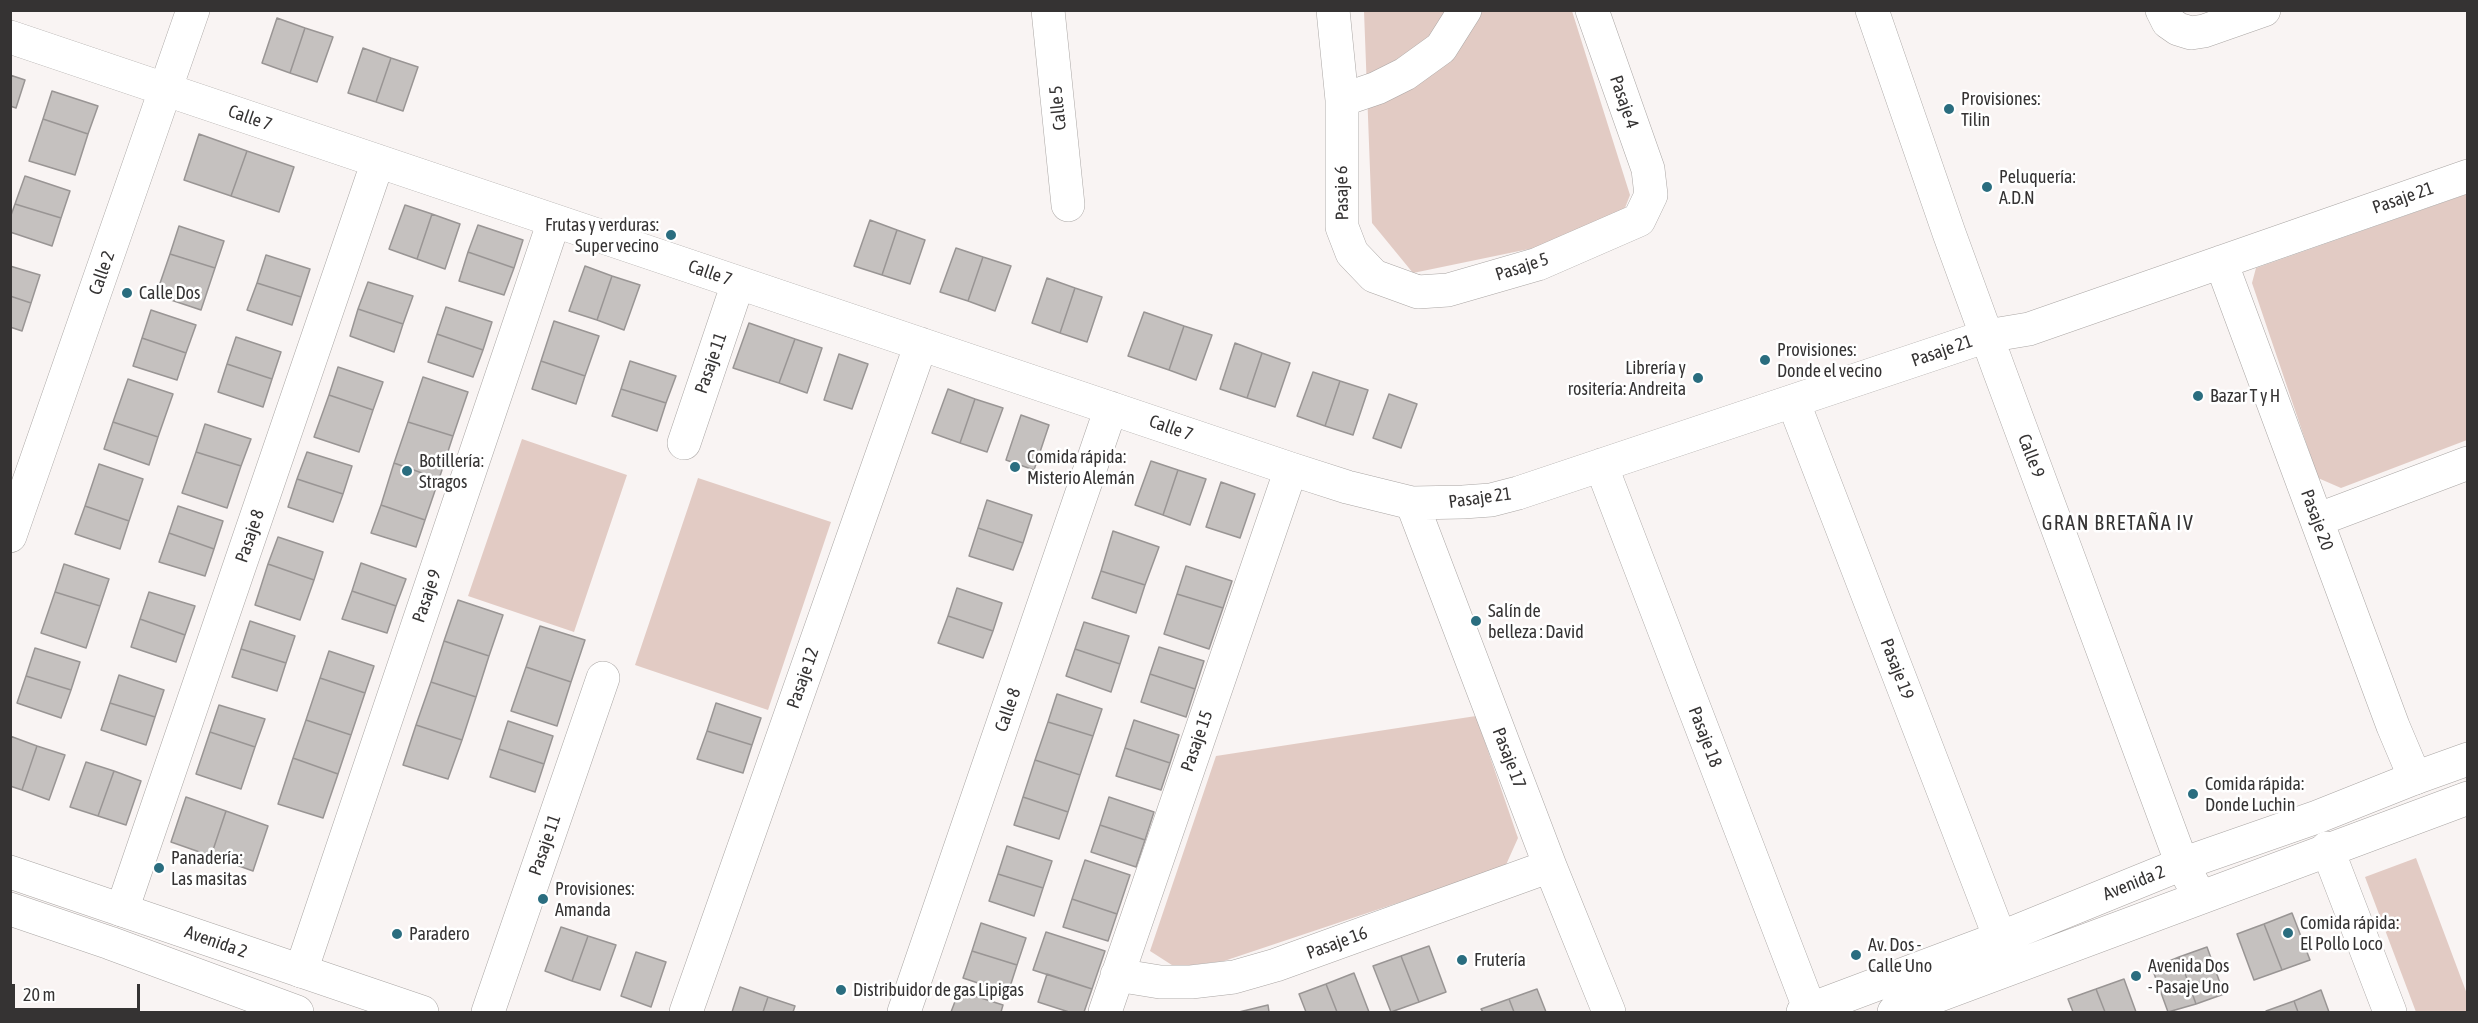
<!DOCTYPE html>
<meta charset="utf-8">
<style>
body{margin:0}
#map{position:relative;width:2478px;height:1023px;overflow:hidden;background:#f9f4f3;font-family:"Asap Condensed",sans-serif}
canvas{display:block}
.frame{position:absolute;inset:0;border:12px solid #353333;pointer-events:none}
.scale{position:absolute;left:12px;top:984px;width:128px;height:27px;box-sizing:border-box;border:3px solid #353333;border-top:0;padding-left:8px;font-size:18px;line-height:21px;white-space:nowrap;color:#353333;-webkit-text-stroke:4px #fff;paint-order:stroke}
</style>
<div id="map">
<canvas width="2478" height="1023"></canvas>
<div class="frame"></div>
<div class="scale">20 m</div>
</div>
<script>
const context = document.querySelector('canvas').getContext('2d');
context.lineJoin = 'round';
function fill(path, color) {
  context.fillStyle = color;
  context.fill(path, 'evenodd');
}
function toPath(rows) {
  const path = new Path2D();
  for (const r of rows) {
    path.moveTo(r[0], r[1]);
    for (let i = 2; i < r.length; i += 2) path.lineTo(r[i], r[i + 1]);
  }
  return path;
}
function strokePath(path, color, width, dash) {
  context.strokeStyle = color;
  context.lineWidth = width;
  context.lineCap = dash ? 'butt' : 'round';
  context.setLineDash(dash || []);
  context.stroke(path);
}
function drawText(font, color, halo, rows, align = 'center') {
  context.font = font + ' "Asap Condensed",sans-serif';
  context.lineWidth = 5;
  context.setLineDash([]);
  context.textBaseline = 'middle';
  context.strokeStyle = halo;
  context.fillStyle = color;
  for (const [text, x, y, turn = 0] of rows) {
    context.save();
    context.translate(x, y);
    context.rotate((+turn || 0) * Math.PI / 180);
    context.textAlign = isNaN(turn) ? turn : align;
    if (halo) context.strokeText(text, 0, 0);
    context.fillText(text, 0, 0);
    context.restore();
  }
}
fill(toPath([
 [1364,11,1572,11,1630,195,1616,231,1413,273,1372,223],
 [2467,194,2467,440,2341,488,2318,478,2252,283,2256,268],
 [522,439,627,475,574,632,468,596],
 [698,478,831,522,768,710,635,665],
 [1476,716,1518,838,1505,867,1224,961,1175,967,1150,951,1216,756],
 [2416,858,2467,994,2467,1012,2416,1012,2365,877]
]), '#e2cbc4');
const building = toPath([
 [277,18,305,28,290,73,262,63,277,18],
 [305,28,333,37,317,82,290,73,305,28],
 [363,48,391,58,376,102,348,93,363,48],
 [391,58,418,67,403,111,376,102,391,58],
 [10,75,25,80,16,108,10,106,10,75],
 [52,91,98,106,88,134,43,119,52,91],
 [43,119,88,134,75,175,29,161,43,119],
 [199,134,247,151,231,196,184,180,199,134],
 [247,151,294,167,279,212,231,196,247,151],
 [25,176,70,191,61,218,15,204,25,176],
 [15,204,61,218,52,246,10,232,10,218,15,204],
 [405,205,432,214,417,259,389,249,405,205],
 [432,214,460,224,445,269,417,259,432,214],
 [870,220,897,230,882,275,854,266,870,220],
 [478,225,523,240,514,268,468,252,478,225],
 [179,226,224,241,215,268,170,254,179,226],
 [897,230,925,240,910,284,882,275,897,230],
 [956,248,983,257,968,301,940,292,956,248],
 [468,252,514,268,504,295,459,281,468,252],
 [170,254,215,268,201,310,156,295,170,254],
 [266,255,310,269,301,297,257,283,266,255],
 [983,257,1011,266,995,311,968,301,983,257],
 [10,266,40,275,31,303,10,296,10,266],
 [585,266,612,276,597,320,569,311,585,266],
 [612,276,640,285,624,330,597,320,612,276],
 [1047,278,1075,288,1060,333,1032,323,1047,278],
 [368,282,413,296,403,324,358,309,368,282],
 [257,283,301,297,292,325,247,310,257,283],
 [1075,288,1102,297,1087,342,1060,333,1075,288],
 [10,296,31,303,22,331,10,327,10,296],
 [446,307,492,322,483,350,437,334,446,307],
 [358,309,403,324,394,352,350,336,358,309],
 [151,310,196,325,186,353,142,338,151,310],
 [1144,312,1184,326,1169,370,1128,356,1144,312],
 [554,321,599,336,585,376,541,361,554,321],
 [749,323,795,339,779,383,733,368,749,323],
 [1184,326,1212,335,1196,380,1169,370,1184,326],
 [437,334,483,350,473,377,428,362,437,334],
 [236,337,281,352,272,379,227,364,236,337],
 [142,338,186,353,177,380,133,366,142,338],
 [795,339,822,348,807,393,779,383,795,339],
 [1235,343,1262,353,1247,398,1220,389,1235,343],
 [1262,353,1290,363,1275,407,1247,398,1262,353],
 [839,354,868,364,852,409,824,400,839,354],
 [541,361,585,376,576,404,532,389,541,361],
 [630,361,676,376,666,403,621,389,630,361],
 [227,364,272,379,263,407,218,392,227,364],
 [338,367,383,382,373,410,329,395,338,367],
 [1313,372,1340,381,1325,426,1297,416,1313,372],
 [423,377,468,392,453,436,408,422,423,377],
 [128,379,173,394,158,437,113,422,128,379],
 [1340,381,1368,390,1353,435,1325,426,1340,381],
 [621,389,666,403,657,431,612,416,621,389],
 [948,389,975,399,960,443,932,433,948,389],
 [1389,394,1417,404,1401,448,1373,438,1389,394],
 [329,395,373,410,359,452,314,437,329,395],
 [975,399,1003,408,987,452,960,443,975,399],
 [1021,415,1049,425,1034,470,1006,460,1021,415],
 [113,422,158,437,149,465,104,449,113,422],
 [408,422,453,436,439,479,394,463,408,422],
 [205,424,251,439,241,466,196,452,205,424],
 [196,452,241,466,227,508,182,493,196,452],
 [307,452,352,466,343,494,297,479,307,452],
 [1151,461,1178,470,1163,515,1135,505,1151,461],
 [394,463,439,479,425,520,381,505,394,463],
 [99,464,143,479,129,521,85,506,99,464],
 [1178,470,1206,479,1190,525,1163,515,1178,470],
 [297,479,343,494,333,522,288,507,297,479],
 [1221,482,1255,494,1240,538,1206,527,1221,482],
 [987,500,1032,515,1023,543,978,528,987,500],
 [381,505,425,520,416,547,371,533,381,505],
 [85,506,129,521,120,549,75,534,85,506],
 [178,506,223,521,214,549,169,533,178,506],
 [978,528,1023,543,1013,570,969,556,978,528],
 [1113,531,1159,547,1145,585,1101,571,1113,531],
 [169,533,214,549,205,576,159,562,169,533],
 [278,537,323,552,314,580,268,564,278,537],
 [361,563,406,579,396,606,352,591,361,563],
 [64,564,109,579,100,606,55,592,64,564],
 [268,564,314,580,300,620,255,605,268,564],
 [1186,566,1232,581,1223,608,1177,594,1186,566],
 [1101,571,1145,585,1136,613,1092,598,1101,571],
 [957,588,1002,603,993,631,948,616,957,588],
 [352,591,396,606,387,633,342,619,352,591],
 [55,592,100,606,86,648,41,633,55,592],
 [149,592,195,606,185,635,140,619,149,592],
 [1177,594,1223,608,1209,649,1164,634,1177,594],
 [458,600,503,615,489,656,444,641,458,600],
 [948,616,993,631,983,658,938,643,948,616],
 [140,619,185,635,176,662,131,647,140,619],
 [250,621,295,636,286,663,241,649,250,621],
 [1084,622,1129,636,1120,664,1075,649,1084,622],
 [540,626,585,640,571,682,526,667,540,626],
 [444,641,489,656,476,697,431,682,444,641],
 [1159,647,1204,661,1195,689,1150,674,1159,647],
 [35,648,80,662,71,690,26,676,35,648],
 [241,649,286,663,277,691,232,677,241,649],
 [1075,649,1120,664,1111,692,1066,676,1075,649],
 [329,651,374,666,365,693,320,678,329,651],
 [526,667,571,682,557,726,511,711,526,667],
 [1150,674,1195,689,1186,717,1141,702,1150,674],
 [119,675,164,690,155,717,110,703,119,675],
 [26,676,71,690,61,718,17,703,26,676],
 [320,678,365,693,351,735,306,720,320,678],
 [431,682,476,697,462,740,416,725,431,682],
 [1057,694,1102,709,1093,736,1048,722,1057,694],
 [110,703,155,717,146,745,101,730,110,703],
 [716,703,761,718,752,745,707,731,716,703],
 [219,705,265,719,255,747,210,732,219,705],
 [306,720,351,735,338,774,293,758,306,720],
 [1134,720,1179,735,1170,763,1125,748,1134,720],
 [508,721,553,736,544,764,499,749,508,721],
 [1048,722,1093,736,1080,775,1035,760,1048,722],
 [416,725,462,740,448,779,403,765,416,725],
 [707,731,752,745,743,773,697,759,707,731],
 [210,732,255,747,241,789,196,774,210,732],
 [10,736,37,746,22,790,10,786,10,736],
 [37,746,65,755,49,800,22,790,37,746],
 [1125,748,1170,763,1161,790,1116,776,1125,748],
 [499,749,544,764,535,792,490,777,499,749],
 [293,758,338,774,323,818,278,804,293,758],
 [1035,760,1080,775,1068,812,1023,797,1035,760],
 [86,762,114,771,98,816,70,807,86,762],
 [114,771,141,781,126,825,98,816,114,771],
 [186,797,226,811,211,856,171,842,186,797],
 [1023,797,1068,812,1059,839,1014,825,1023,797],
 [1109,797,1154,812,1145,840,1100,825,1109,797],
 [226,811,268,826,253,871,211,856,226,811],
 [1100,825,1145,840,1136,867,1091,852,1100,825],
 [1007,846,1052,861,1043,888,998,874,1007,846],
 [1085,860,1130,875,1117,914,1072,899,1085,860],
 [998,874,1043,888,1034,916,989,901,998,874],
 [1072,899,1117,914,1108,941,1063,927,1072,899],
 [2292,913,2310,960,2282,970,2264,924,2292,913],
 [981,923,1026,938,1017,965,972,951,981,923],
 [2264,924,2282,970,2254,980,2237,934,2264,924],
 [561,927,588,936,572,981,545,971,561,927],
 [1046,932,1105,951,1092,989,1033,970,1046,932],
 [588,936,616,945,600,990,572,981,588,936],
 [1429,946,1446,992,1419,1002,1401,956,1429,946],
 [2207,947,2224,994,2196,1004,2179,957,2207,947],
 [972,951,1017,965,1008,993,963,978,972,951],
 [636,952,666,962,651,1007,621,996,636,952],
 [1401,956,1419,1002,1391,1012,1373,966,1401,956],
 [2179,957,2196,1004,2168,1012,2152,968,2179,957],
 [1354,973,1369,1012,1337,1012,1326,984,1354,973],
 [1047,974,1092,989,1084,1012,1069,1012,1038,1002,1047,974],
 [2124,979,2136,1012,2105,1012,2096,989,2124,979],
 [1326,984,1337,1012,1306,1012,1299,994,1326,984],
 [740,987,768,997,763,1012,732,1012,740,987],
 [1537,989,1546,1012,1514,1012,1509,999,1537,989],
 [2096,989,2105,1012,2073,1012,2068,999,2096,989],
 [2321,990,2329,1012,2298,1012,2294,1001,2321,990],
 [959,991,1003,1005,1001,1012,951,1012,959,991],
 [768,997,795,1006,793,1012,763,1012,768,997],
 [1509,999,1514,1012,1483,1012,1481,1009,1509,999],
 [2294,1001,2298,1012,2267,1012,2266,1011,2294,1001],
 [1268,1005,1269,1012,1239,1012,1268,1005]
]);
fill(building, '#c5c1bf');
strokePath(building, '#999594', 1.5);
const minor = toPath([
 [1048,10,1068,205],
 [1333,10,1342,100,1342,227,1352,253,1374,276,1418,292,1448,290,1538,264,1639,220,1651,195,1648,169,1592,10],
 [1872,10,1949,233,1999,370,2182,864,2200,897],
 [2162,10,2168,22,2178,29,2191,33,2204,31,2264,10],
 [10,37,1291,469,1347,487,1412,503,1463,502,1491,500,1518,493,1987,336,2029,329,2468,176],
 [1342,100,1377,88,1405,74,1441,48,1465,10],
 [2221,262,2393,726,2415,778],
 [1793,401,2000,938],
 [684,443,738,283],
 [1601,465,1810,1010],
 [1412,503,1550,866,1609,1012],
 [2317,520,2468,463],
 [10,536,193,10],
 [2327,848,2390,1012],
 [122,910,378,161],
 [301,971,554,221],
 [1117,975,1160,982,1191,982,1234,977,1276,965,1550,866],
 [488,1012,603,678],
 [686,1012,921,344],
 [904,1012,1111,408],
 [1105,1012,1291,469]
]);
const tertiary = toPath([
 [10,872,422,1012],
 [10,909,110,943,297,1012],
 [1803,1012,2000,938,2182,864,2317,817,2415,778,2468,759],
 [1894,1012,2468,798]
]);
strokePath(minor, '#aaa6a4', 34);
strokePath(tertiary, '#aaa6a4', 34);
strokePath(minor, '#fff', 33);
strokePath(tertiary, '#fff', 33);
for (const [x, y, r, color] of [
 [1949,109,6,"#2a6d7f"],
 [1987,187,6,"#2a6d7f"],
 [671,235,6,"#2a6d7f"],
 [127,293,6,"#2a6d7f"],
 [1765,360,6,"#2a6d7f"],
 [1698,378,6,"#2a6d7f"],
 [2198,396,6,"#2a6d7f"],
 [1015,467,6,"#2a6d7f"],
 [407,471,6,"#2a6d7f"],
 [1476,621,6,"#2a6d7f"],
 [2193,794,6,"#2a6d7f"],
 [159,868,6,"#2a6d7f"],
 [543,899,6,"#2a6d7f"],
 [2288,933,6,"#2a6d7f"],
 [397,934,6,"#2a6d7f"],
 [1856,955,6,"#2a6d7f"],
 [1462,960,6,"#2a6d7f"],
 [2136,976,6,"#2a6d7f"],
 [841,990,6,"#2a6d7f"]
]) {
  const dot = new Path2D();
  dot.arc(x, y, r, 0, 2 * Math.PI);
  context.fillStyle = color;
  context.fill(dot);
  strokePath(dot, '#fff', 2);
}
drawText('18px', '#353333', '#fff', [
 ["Provisiones:",1961,99],
 ["Tilin",1961,120],
 ["Peluquería:",1999,177],
 ["A.D.N",1999,198],
 ["Frutas y verduras:",659,225,"right"],
 ["Super vecino",659,246,"right"],
 ["Calle Dos",139,293],
 ["Provisiones:",1777,350],
 ["Donde el vecino",1777,371],
 ["Librería y",1686,368,"right"],
 ["rositería: Andreita",1686,389,"right"],
 ["Bazar T y H",2210,396],
 ["Comida rápida:",1027,457],
 ["Misterio Alemán",1027,478],
 ["Botillería:",419,461],
 ["Stragos",419,482],
 ["Salín de",1488,611],
 ["belleza : David",1488,632],
 ["Comida rápida:",2205,784],
 ["Donde Luchin",2205,805],
 ["Panadería:",171,858],
 ["Las masitas",171,879],
 ["Provisiones:",555,889],
 ["Amanda",555,910],
 ["Comida rápida:",2300,923],
 ["El Pollo Loco",2300,944],
 ["Paradero",409,934],
 ["Av. Dos -",1868,945],
 ["Calle Uno",1868,966],
 ["Frutería",1474,960],
 ["Avenida Dos",2148,966],
 ["- Pasaje Uno",2148,987],
 ["Distribuidor de gas Lipigas",853,990]
], 'left');
drawText('18px', '#353333', '#fff', [
 ["Pasaje 4",1624,102,71],
 ["Calle 5",1058,108,-96],
 ["Calle 7",250,118,19],
 ["Pasaje 6",1342,193,-91],
 ["Pasaje 21",2403,198,-19],
 ["Pasaje 5",1522,267,-18],
 ["Calle 2",102,273,-71],
 ["Calle 7",710,273,19],
 ["Pasaje 21",1942,351,-19],
 ["Pasaje 11",711,363,-71],
 ["Calle 7",1171,428,19],
 ["Calle 9",2031,456,69],
 ["Pasaje 21",1480,498,-8],
 ["Pasaje 20",2317,520,70],
 ["Pasaje 8",250,536,-71],
 ["Pasaje 9",427,596,-71],
 ["Pasaje 19",1897,669,69],
 ["Pasaje 12",803,678,-71],
 ["Calle 8",1008,710,-71],
 ["Pasaje 18",1705,737,69],
 ["Pasaje 15",1197,741,-71],
 ["Pasaje 17",1509,758,69],
 ["Pasaje 11",545,845,-71],
 ["Avenida 2",2134,883,-22],
 ["Avenida 2",216,942,19],
 ["Pasaje 16",1337,943,-20]
]);
context.letterSpacing = '1.5px';
drawText('20px', '#353333', '#fff', [
 ["GRAN BRETAÑA IV",2118,524]
]);
context.letterSpacing = '0px';
</script>
